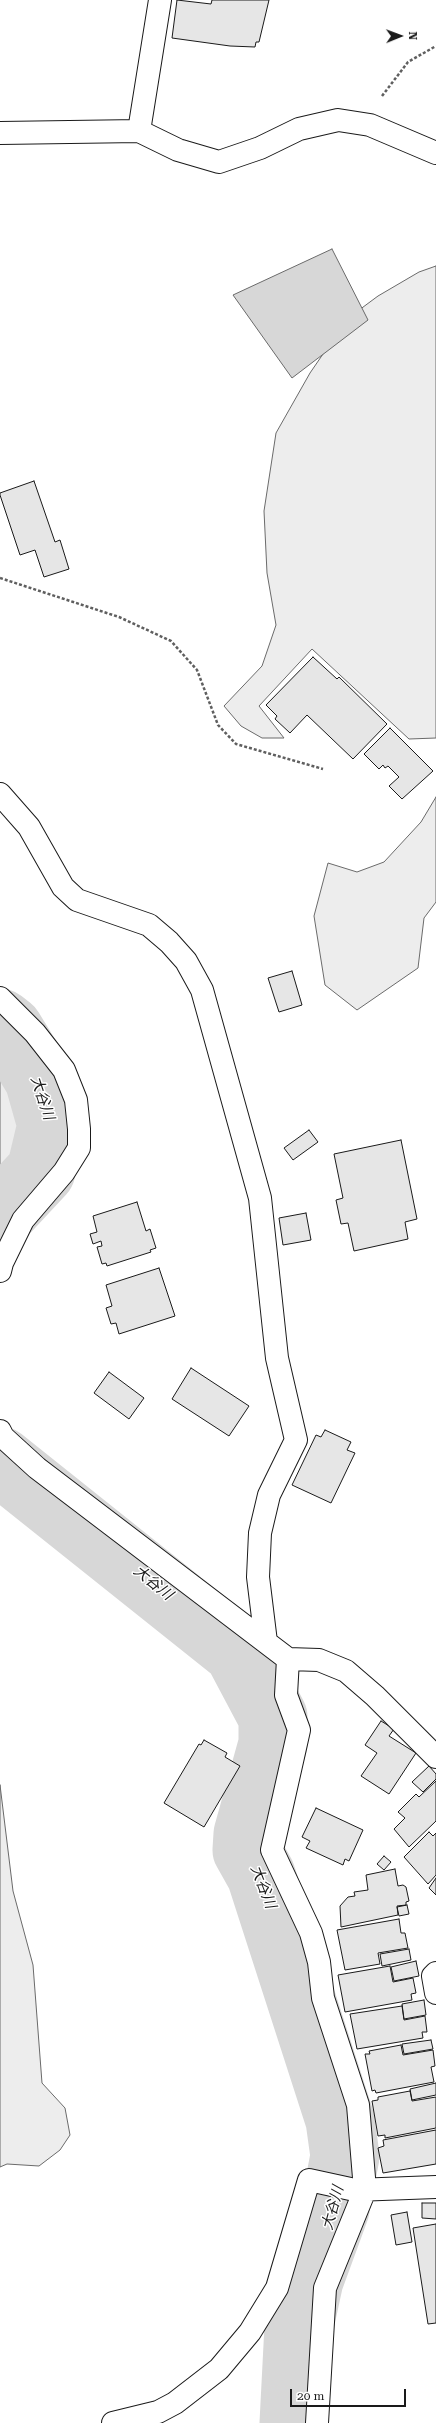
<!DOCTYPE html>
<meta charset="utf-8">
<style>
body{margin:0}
#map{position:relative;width:436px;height:2423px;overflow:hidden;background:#fff;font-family:"Roboto Serif",serif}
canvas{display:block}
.north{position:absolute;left:380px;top:16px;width:40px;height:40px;-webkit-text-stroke:3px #fff;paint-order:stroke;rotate:89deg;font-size:11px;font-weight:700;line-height:16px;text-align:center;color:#1a1a1a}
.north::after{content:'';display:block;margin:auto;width:14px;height:18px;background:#1a1a1a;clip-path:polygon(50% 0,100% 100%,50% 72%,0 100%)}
.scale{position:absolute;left:290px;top:2389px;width:116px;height:18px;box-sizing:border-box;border:2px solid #1a1a1a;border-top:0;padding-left:5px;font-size:12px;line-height:14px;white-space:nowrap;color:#1a1a1a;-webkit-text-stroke:3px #fff;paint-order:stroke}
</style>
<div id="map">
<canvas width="436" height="2423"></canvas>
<div class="north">N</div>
<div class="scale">20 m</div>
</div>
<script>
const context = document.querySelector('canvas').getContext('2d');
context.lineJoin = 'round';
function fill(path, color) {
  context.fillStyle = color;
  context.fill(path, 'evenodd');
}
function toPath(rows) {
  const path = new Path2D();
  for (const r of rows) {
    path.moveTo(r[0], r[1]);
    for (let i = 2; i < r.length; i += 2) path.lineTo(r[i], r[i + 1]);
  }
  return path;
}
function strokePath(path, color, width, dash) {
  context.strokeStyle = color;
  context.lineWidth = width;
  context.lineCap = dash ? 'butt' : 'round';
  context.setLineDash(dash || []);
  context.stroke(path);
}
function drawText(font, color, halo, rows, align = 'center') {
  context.font = font + ' "Roboto Serif","Noto Sans JP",serif';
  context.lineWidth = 3;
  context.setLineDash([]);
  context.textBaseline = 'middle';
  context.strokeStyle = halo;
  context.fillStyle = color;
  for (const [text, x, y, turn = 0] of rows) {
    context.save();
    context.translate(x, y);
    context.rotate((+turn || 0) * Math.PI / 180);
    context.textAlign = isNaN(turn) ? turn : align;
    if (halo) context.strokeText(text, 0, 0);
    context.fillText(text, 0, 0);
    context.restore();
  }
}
const built = toPath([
 [436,266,436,738,409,739,312,649,259,706,284,738,262,738,241,726,224,706,262,666,276,625,267,573,264,511,276,433,310,373,347,319,378,296,419,272,436,266],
 [436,797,436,902,424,918,418,968,357,1010,325,985,314,916,328,863,357,872,384,862,421,822,436,797],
 [0,1052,20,1073,36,1128,17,1166,0,1193,0,1052],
 [0,1785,13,1891,33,1965,42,2083,65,2108,70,2135,60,2150,39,2166,7,2164,0,2167,0,1785]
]);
fill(built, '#ededed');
strokePath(built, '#6a6a6a', 1);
const water = toPath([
 [332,249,368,320,292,378,233,295,332,249]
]);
fill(water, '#d7d7d7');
strokePath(water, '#6a6a6a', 1);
strokePath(toPath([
 [0,1023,9,1030,39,1079,52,1125,41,1171,0,1215],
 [0,1461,238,1651,273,1717,273,1744,248,1834,247,1850,261,1875,340,2120,345,2156,335,2209,309,2280,299,2326,294,2423]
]), '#d7d7d7', 69);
const building = toPath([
 [177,0,211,4,212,0,269,0,259,42,256,42,255,47,230,46,172,38,177,0],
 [34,481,55,542,60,540,69,569,44,577,35,550,20,555,0,495,0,493,34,481],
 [313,657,337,679,339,677,387,724,353,759,307,715,290,733,275,719,277,716,266,705,313,657],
 [390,728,433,771,402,799,389,786,399,777,388,766,385,768,383,765,379,769,364,754,390,728],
 [292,971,302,1005,279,1012,268,978,292,971],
 [309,1130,318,1142,293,1160,284,1148,309,1130],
 [401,1140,417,1219,405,1222,408,1239,354,1251,348,1223,341,1224,336,1200,343,1198,334,1154,401,1140],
 [137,1202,146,1231,150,1229,156,1248,150,1250,151,1252,107,1266,106,1263,102,1264,97,1247,102,1246,101,1241,93,1244,90,1234,97,1232,93,1216,137,1202],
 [306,1213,311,1240,283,1245,279,1218,306,1213],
 [159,1268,175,1316,119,1334,116,1323,111,1324,106,1308,112,1306,106,1285,159,1268],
 [191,1368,249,1406,229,1436,172,1399,191,1368],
 [109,1372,144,1398,129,1419,94,1393,109,1372],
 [325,1430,351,1442,347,1450,355,1453,331,1503,292,1485,316,1435,321,1437,325,1430],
 [381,1721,394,1729,389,1736,416,1753,389,1794,361,1776,377,1753,365,1745,381,1721],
 [204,1740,227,1753,225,1757,240,1766,204,1827,164,1803,199,1744,201,1745,204,1740],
 [429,1766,436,1774,436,1779,423,1792,412,1782,429,1766],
 [436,1781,436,1821,409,1847,394,1829,405,1818,398,1812,416,1794,419,1797,436,1781],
 [316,1808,363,1830,349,1861,345,1859,343,1865,306,1848,310,1841,302,1837,316,1808],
 [429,1832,433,1836,436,1833,436,1875,428,1884,404,1857,429,1832],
 [384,1856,391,1862,384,1870,377,1864,384,1856],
 [395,1869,398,1886,403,1885,406,1887,409,1901,406,1902,406,1905,397,1906,398,1915,341,1927,340,1906,348,1897,355,1896,354,1892,368,1890,366,1875,395,1869],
 [436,1878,436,1895,429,1888,436,1878],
 [407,1905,409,1914,399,1916,397,1907,407,1905],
 [399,1919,401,1933,405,1933,408,1948,378,1953,380,1964,345,1970,337,1930,399,1919],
 [409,1949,411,1960,382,1966,380,1954,409,1949],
 [416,1961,419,1976,394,1981,391,1967,416,1961],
 [390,1966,393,1982,413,1978,416,1993,411,1994,412,2000,345,2012,338,1975,390,1966],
 [424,2000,426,2015,404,2019,402,2004,424,2000],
 [402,2006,404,2020,425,2016,427,2032,422,2032,423,2038,357,2049,350,2014,402,2006],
 [431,2040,433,2049,404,2054,402,2044,431,2040],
 [401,2045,403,2055,433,2050,435,2066,431,2067,434,2082,376,2093,375,2090,372,2091,365,2054,370,2054,369,2051,401,2045],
 [436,2083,436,2095,412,2100,410,2089,436,2083],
 [410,2091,412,2101,436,2097,436,2128,385,2138,385,2135,378,2136,372,2101,378,2100,378,2097,410,2091],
 [436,2130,436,2164,383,2173,378,2148,384,2146,383,2140,436,2130],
 [422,2203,436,2203,436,2219,422,2218,422,2203],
 [407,2212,412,2242,396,2245,391,2215,407,2212],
 [436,2224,436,2323,428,2324,413,2228,436,2224]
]);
fill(building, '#e6e6e6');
strokePath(building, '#1a1a1a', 1);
const minor = toPath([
 [139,131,160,0],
 [0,133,139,131,178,150,219,162,260,148,299,129,338,120,370,125,436,153],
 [0,794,29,827,63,887,77,900,149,925,169,942,186,961,202,990,260,1198,277,1358,296,1440,269,1495,260,1533,258,1577,266,1642],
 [0,998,35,1033,64,1070,76,1100,79,1129,79,1148,64,1172,23,1220,2,1263,0,1271],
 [0,1431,3,1437,37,1468,288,1659,319,1660,346,1671,375,1696,436,1757],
 [288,1659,286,1695,299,1730,272,1850,311,1933,319,1962,323,1998,358,2105,365,2190,325,2288,317,2423],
 [436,1973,433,1976,436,1993],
 [113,2423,158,2412,175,2403,219,2369,250,2332,277,2288,309,2180,355,2190,436,2187]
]);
strokePath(minor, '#1a1a1a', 24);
strokePath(toPath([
 [382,96,408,62,436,46],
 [0,578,119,617,171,641,197,670,218,725,236,744,323,769]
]), '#5f5f5f', 2.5, [3, 2]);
strokePath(minor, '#fff', 22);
drawText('italic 15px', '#1a1a1a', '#fff', [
 ["大谷川",42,1098,72],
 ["大谷川",153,1583,39],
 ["大谷川",263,1887,69],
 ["大谷川",333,2208,-75]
]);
</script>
